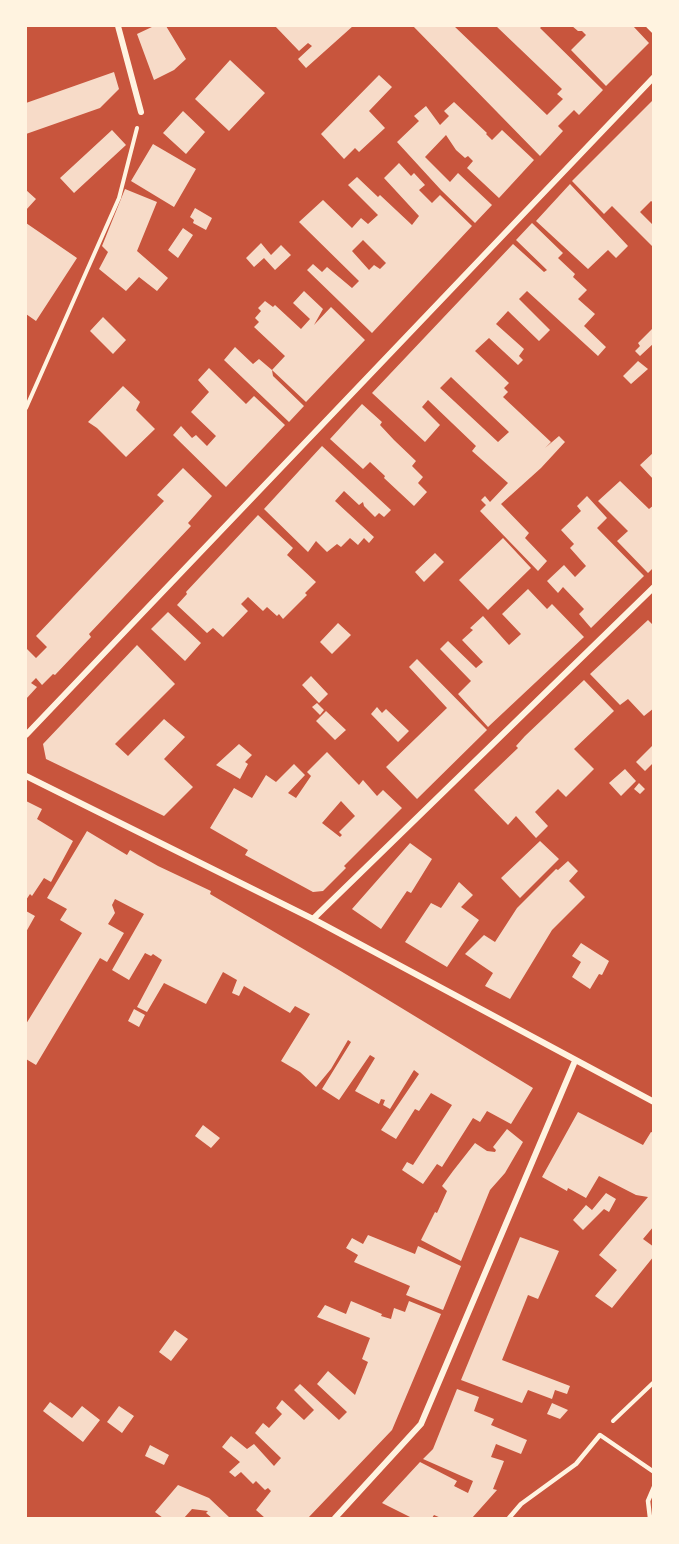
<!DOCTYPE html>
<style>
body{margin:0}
#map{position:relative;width:679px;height:1544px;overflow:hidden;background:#c8553d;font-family:"Source Sans 3",sans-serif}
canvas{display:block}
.frame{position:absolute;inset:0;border:27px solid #fff3e0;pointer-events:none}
</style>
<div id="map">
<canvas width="679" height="1544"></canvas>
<div class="frame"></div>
</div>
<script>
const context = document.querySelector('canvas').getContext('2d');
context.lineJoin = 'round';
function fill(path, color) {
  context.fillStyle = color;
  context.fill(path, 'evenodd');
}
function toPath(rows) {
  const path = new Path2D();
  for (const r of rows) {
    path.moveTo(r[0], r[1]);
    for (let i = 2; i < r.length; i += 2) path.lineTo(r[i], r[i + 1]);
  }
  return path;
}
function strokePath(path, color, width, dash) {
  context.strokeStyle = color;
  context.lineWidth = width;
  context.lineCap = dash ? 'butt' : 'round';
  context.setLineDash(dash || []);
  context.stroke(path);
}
fill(toPath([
 [154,26,166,26,186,59,174,70,154,80,137,34],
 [275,26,353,26,306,68,298,59,312,46,308,43,299,51],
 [413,26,454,26,547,115,563,99,557,94,562,89,496,26,542,26,540,28,603,90,579,115,574,110,558,126,563,131,540,156],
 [572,26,633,26,649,43,606,86,571,50,586,35,582,31,578,31],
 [230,60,265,93,229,131,195,99],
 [114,72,119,89,100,108,26,134,26,103],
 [379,75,392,87,369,111,385,128,359,152,355,148,344,159,321,134],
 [654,99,654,203,651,201,640,212,654,226,654,248,612,206,604,214,572,181],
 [454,102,487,133,486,134,492,140,502,130,534,160,499,198,467,168,473,161,468,156,465,158,456,150,446,135,425,157,450,182,458,173,492,205,475,223,441,190,397,142,419,121,414,116,426,106,440,125,449,116,444,111],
 [183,111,205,132,186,154,163,133],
 [112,130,126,145,74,193,60,178],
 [153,144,196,169,174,207,131,181],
 [399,163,411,176,414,173,425,185,419,190,432,203,440,195,472,226,372,333,307,270,313,264,322,272,327,267,352,288,359,281,299,222,323,200,352,228,361,218,368,224,378,215,348,185,357,177,378,197,380,195,412,225,419,216,384,178],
 [363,240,386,263,380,269,374,265,369,270,352,251],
 [570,184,628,246,616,258,608,250,588,269,536,221],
 [125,189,157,202,137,251,168,278,157,291,139,277,126,291,99,269,108,252,102,246],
 [26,190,36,199,26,210],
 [195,208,212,218,206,230,193,223,194,220,190,217],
 [26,223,77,258,36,321,26,314],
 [532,223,563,253,558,258,575,274,573,277,587,290,578,299,595,314,584,326,606,347,598,356,527,291,519,299,550,330,539,341,508,311,496,324,524,349,519,356,523,360,518,365,489,338,475,351,509,383,504,388,508,392,503,397,551,442,545,448,559,436,565,442,541,468,501,504,529,533,525,538,547,561,538,571,480,511,486,505,481,500,485,496,490,502,508,483,472,451,476,446,428,400,422,407,440,425,425,442,372,393,513,244,544,272,547,270,516,240],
 [451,377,509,432,498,442,440,388],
 [183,228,193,235,178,258,168,250],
 [261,243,271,255,281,245,291,255,275,270,264,258,254,267,246,258],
 [304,291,323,309,314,325,331,307,365,340,306,402,272,370,273,376,304,406,289,422,224,360,235,347,253,364,259,359,272,370,285,356,254,327,259,322,255,318,261,311,258,308,265,301,273,307,275,305,301,329,310,319,293,303],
 [103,317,126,340,113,354,90,331],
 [652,329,654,331,654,343,640,356,635,351,640,346,638,343],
 [638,361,648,369,631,384,623,376],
 [209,368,246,404,254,396,285,425,226,487,173,435,181,426,192,438,196,435,207,446,216,436,191,412,209,392,198,380],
 [123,386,140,402,136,410,155,429,126,457,97,428,88,422],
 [362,404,382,422,380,425,394,440,416,461,412,466,423,477,418,483,427,492,414,506,384,478,385,476,370,462,363,469,330,439],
 [322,446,391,510,384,517,379,513,375,517,364,506,363,502,359,505,344,491,335,501,374,537,369,543,364,538,358,545,350,538,341,547,337,544,327,552,316,541,308,552,264,509],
 [654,452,654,480,640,465],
 [183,468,212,496,188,523,191,526,89,634,91,637,55,675,53,674,42,685,36,678,31,683,37,687,26,699,26,648,36,658,47,647,36,636,164,501,157,495],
 [620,481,649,509,654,505,654,567,648,573,617,541,628,531,598,501],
 [587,496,607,518,597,528,644,576,591,628,579,614,584,609,563,587,558,593,547,581,564,565,575,577,586,566,570,548,574,544,561,530,581,511,577,506],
 [258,515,293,548,287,555,316,582,305,593,307,595,283,619,279,614,277,616,267,607,263,611,248,597,241,604,248,611,223,637,213,628,207,633,177,605,187,594,186,592],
 [503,538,531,568,488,610,459,580],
 [435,553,444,562,424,582,415,572],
 [528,589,547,609,552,604,584,637,488,727,458,694,471,681,440,649,448,641,476,668,483,662,462,640,473,630,470,628,483,616,509,645,521,634,502,614],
 [168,612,201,643,185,661,151,629],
 [648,620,654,626,654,708,644,716,628,699,620,705,590,674],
 [338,623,351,635,332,654,320,642],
 [137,645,175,684,115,744,128,756,164,719,185,737,164,759,193,787,164,816,46,759,43,744],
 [417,659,487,730,417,799,386,767,447,708,409,667],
 [311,676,328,694,319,703,302,685],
 [584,680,614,711,574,749,594,769,566,797,558,789,535,812,548,826,536,838,516,816,508,825,474,790,518,748,516,746,525,736],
 [317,703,324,710,320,715,312,707],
 [377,707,382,713,386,709,409,731,398,742,371,714],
 [326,711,346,730,335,740,316,721],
 [239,744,252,755,245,762,248,764,240,779,216,765],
 [654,744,654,762,645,771,636,762],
 [327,752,359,785,363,780,377,796,383,790,402,808,344,866,346,868,323,891,313,892,245,855,248,850,210,828,234,788,252,798,266,775,276,782,294,764,305,775,288,793,296,798,311,776,307,772],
 [341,801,355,816,339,832,342,835,340,837,322,823],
 [625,769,636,781,621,796,609,783],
 [639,783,645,789,640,794,634,789],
 [26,801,42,809,37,819,73,841,51,882,44,878,32,896,30,894,26,900],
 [87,831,127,855,130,850,158,866,211,891,210,894,339,970,533,1088,511,1124,487,1111,480,1122,473,1118,442,1167,437,1164,423,1184,402,1170,407,1162,413,1165,452,1105,431,1093,419,1111,415,1109,396,1139,381,1130,419,1074,414,1070,390,1109,383,1105,385,1100,381,1099,379,1104,355,1091,375,1058,370,1055,339,1100,322,1089,351,1042,348,1040,331,1069,316,1087,300,1072,281,1061,310,1014,295,1006,290,1013,244,986,239,996,232,993,237,980,223,972,206,1004,164,983,147,1012,137,1007,162,960,153,954,151,956,145,953,129,980,112,970,144,914,115,899,112,905,115,913,108,924,124,933,107,962,100,958,36,1065,26,1059,26,1024,82,933,60,920,67,909,47,898],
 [540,841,559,859,520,898,501,878],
 [410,843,432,859,411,893,407,891,381,929,352,909],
 [568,861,578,871,569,881,585,897,552,930,510,999,485,986,493,973,465,954,484,935,495,942,517,908,556,869,558,870],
 [459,882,473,895,461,907,479,920,447,967,405,942,431,903,441,908],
 [26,911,35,916,26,932],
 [581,943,609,961,602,975,599,974,590,989,572,977,581,962,572,956],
 [134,1009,145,1015,139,1027,128,1021],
 [578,1112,643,1145,651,1132,654,1133,654,1226,643,1239,654,1247,654,1256,612,1308,595,1296,617,1270,599,1255,648,1197,636,1195,599,1176,586,1198,568,1188,567,1191,542,1177],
 [203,1125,220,1138,211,1148,195,1136],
 [507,1129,523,1142,505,1173,490,1190,461,1261,421,1240,435,1212,437,1213,447,1191,442,1186,453,1171,475,1143,487,1151,495,1152,496,1150,493,1147],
 [606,1193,616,1199,609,1212,604,1209,583,1230,573,1220,586,1205,592,1210],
 [368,1235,415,1254,418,1246,461,1266,443,1310,406,1295,410,1286,354,1262,358,1255,346,1248,352,1238,363,1244],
 [520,1237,559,1251,538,1299,528,1295,502,1360,570,1386,567,1394,555,1390,552,1399,528,1390,522,1403,461,1380],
 [351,1301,382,1314,381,1316,391,1319,394,1308,405,1312,409,1301,441,1314,392,1430,308,1518,265,1518,256,1510,271,1491,268,1488,265,1490,256,1481,253,1484,241,1472,235,1477,229,1472,240,1462,222,1447,231,1436,247,1449,254,1444,274,1466,281,1458,255,1433,263,1423,269,1428,282,1414,276,1408,282,1400,304,1420,314,1410,294,1390,300,1384,339,1420,347,1412,317,1384,328,1371,355,1395,368,1362,362,1359,370,1338,317,1317,325,1305,346,1314],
 [175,1330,188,1339,171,1361,159,1352],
 [457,1389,479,1397,474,1411,494,1419,491,1425,527,1440,521,1454,496,1444,491,1457,504,1461,493,1489,497,1490,472,1518,441,1518,434,1515,432,1518,412,1518,382,1503,420,1462,457,1481,454,1486,468,1493,473,1481,423,1459,433,1449],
 [50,1402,72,1418,82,1406,100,1420,83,1442,43,1411],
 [552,1403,568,1410,560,1419,547,1414],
 [119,1406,134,1416,122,1433,107,1422],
 [150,1445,169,1455,164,1465,145,1456],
 [178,1485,209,1498,230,1518,212,1518,206,1513,208,1511,192,1509,184,1518,163,1518,155,1512]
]), '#f7dbc8');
strokePath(toPath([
 [648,26,654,32],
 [26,408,119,198,137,128],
 [613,1421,654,1382]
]), '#fff3e0', 4);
strokePath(toPath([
 [509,1518,521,1504,576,1464,600,1435,654,1472],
 [650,1518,648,1501,654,1487]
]), '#fff3e0', 4.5);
strokePath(toPath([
 [118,26,141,112],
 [26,735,654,77],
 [26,776,313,919,654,1102],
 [313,919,654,587],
 [335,1518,421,1424,575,1061]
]), '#fff3e0', 6);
</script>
